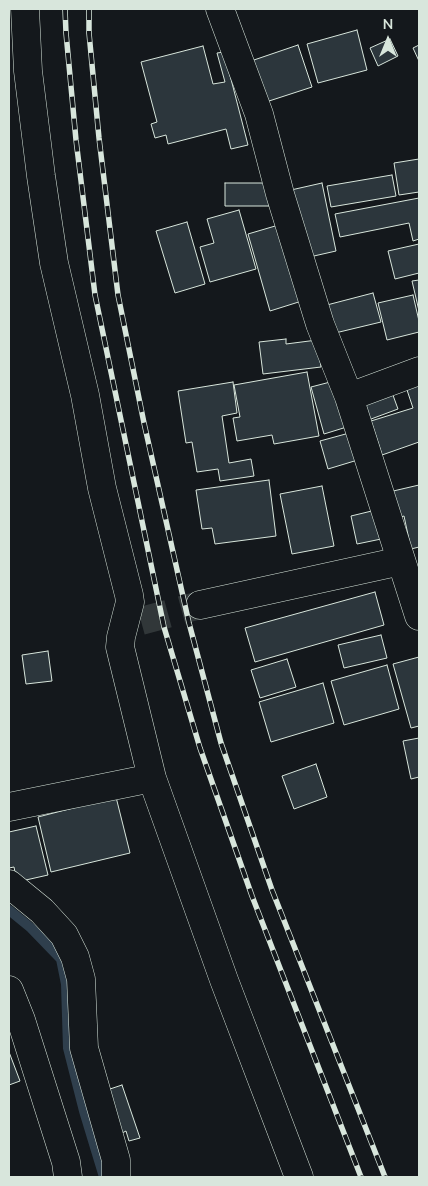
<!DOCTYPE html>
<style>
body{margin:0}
#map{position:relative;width:428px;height:1186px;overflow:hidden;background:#14181c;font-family:"Nunito Sans",sans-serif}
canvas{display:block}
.frame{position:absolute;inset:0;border:10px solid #d8e6dc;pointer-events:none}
.north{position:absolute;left:363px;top:15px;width:50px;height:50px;-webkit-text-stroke:4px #14181c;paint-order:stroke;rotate:0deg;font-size:14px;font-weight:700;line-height:20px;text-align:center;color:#d8e6dc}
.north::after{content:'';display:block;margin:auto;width:18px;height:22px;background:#d8e6dc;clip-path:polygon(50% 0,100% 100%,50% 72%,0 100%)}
</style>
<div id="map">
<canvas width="428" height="1186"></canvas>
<div class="frame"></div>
<div class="north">N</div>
</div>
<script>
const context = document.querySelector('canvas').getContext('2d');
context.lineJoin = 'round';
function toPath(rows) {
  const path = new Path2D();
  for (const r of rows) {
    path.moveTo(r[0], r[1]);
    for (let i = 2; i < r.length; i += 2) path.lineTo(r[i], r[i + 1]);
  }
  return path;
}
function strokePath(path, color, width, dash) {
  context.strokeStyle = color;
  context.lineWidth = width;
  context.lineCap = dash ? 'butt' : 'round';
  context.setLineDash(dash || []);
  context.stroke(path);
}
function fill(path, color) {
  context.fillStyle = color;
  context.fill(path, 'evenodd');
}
strokePath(toPath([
 [9,910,31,928,61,959,66,984,68,1048,84,1111,104,1177]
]), '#2f3f4d', 10);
const building = toPath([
 [357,30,367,70,318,83,307,44,357,30],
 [390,39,398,56,378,66,370,48,390,39],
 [298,45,312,87,266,102,251,61,298,45],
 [419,45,419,61,413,48,419,45],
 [203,46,213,84,225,82,217,53,224,52,248,145,231,149,226,129,168,144,166,135,155,138,151,124,157,122,141,62,203,46],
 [419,159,419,192,399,195,394,163,419,159],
 [392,175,396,196,331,207,327,186,392,175],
 [225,183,269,183,269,206,225,206,225,183],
 [322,183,336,251,305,258,291,190,322,183],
 [419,198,419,239,413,241,409,223,340,237,335,214,419,198],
 [239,210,256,269,210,282,200,247,214,243,207,219,239,210],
 [187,222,205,284,175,293,156,231,187,222],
 [282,224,305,300,270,311,248,234,282,224],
 [419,244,419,273,395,279,388,251,419,244],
 [419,280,419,311,412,281,419,280],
 [373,293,381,322,331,334,323,306,373,293],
 [413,295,419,321,419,332,387,340,378,303,413,295],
 [286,339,286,344,317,340,321,367,263,374,259,342,286,339],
 [307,372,319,436,274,444,272,435,237,441,233,418,240,417,234,385,307,372],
 [419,373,419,442,382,455,371,421,413,408,403,378,419,373],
 [338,380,350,426,324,434,311,387,338,380],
 [233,382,237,413,222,416,229,463,251,459,254,476,220,481,218,469,197,472,192,442,186,443,178,391,233,382],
 [390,387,398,409,363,422,355,399,390,387],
 [353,432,361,459,328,469,320,441,353,432],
 [269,480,276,536,215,544,212,528,202,529,196,490,269,480],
 [419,485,419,547,411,549,404,516,394,519,389,492,419,485],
 [322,486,334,546,292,554,280,494,322,486],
 [380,509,386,538,357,544,351,516,380,509],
 [375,592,384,625,255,662,245,628,375,592],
 [381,635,387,658,344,668,338,645,381,635],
 [48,651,52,681,26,684,22,655,48,651],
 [419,657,419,726,411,728,393,664,419,657],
 [287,659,296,687,260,698,251,670,287,659],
 [387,665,399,709,344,725,331,681,387,665],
 [323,683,334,723,271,742,259,702,323,683],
 [419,738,419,777,411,779,403,741,419,738],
 [316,764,327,797,294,809,282,776,316,764],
 [116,797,130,853,51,872,38,817,116,797],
 [36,826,48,875,17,882,14,867,9,868,9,832,36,826],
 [9,1052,20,1081,9,1085,9,1052],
 [122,1085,140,1138,129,1141,126,1131,122,1133,107,1090,122,1085]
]);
fill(building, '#2c363c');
strokePath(building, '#d8e6dc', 1);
strokePath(toPath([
 [141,621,200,605]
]), '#313739', 28, [28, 14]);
const minor = toPath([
 [25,9,28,71,41,176,54,263,85,395,102,488,129,595,130,602,121,637,120,647,152,778,224,980,299,1177],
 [220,9,259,114,280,194,320,324,349,397,419,616],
 [349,397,419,371],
 [200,605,401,561],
 [9,807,152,778],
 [9,884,42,911,64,935,75,957,81,979,84,1048,116,1160,116,1177],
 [9,990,21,1020,66,1162,68,1177]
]);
strokePath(minor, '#d8e6dc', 29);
strokePath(minor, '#14181c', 28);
const rail = toPath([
 [65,9,66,33,76,140,95,295,164,627,200,748,252,896,361,1177],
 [89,9,89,33,99,138,118,295,144,423,189,623,221,743,272,890,385,1177]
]);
strokePath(rail, '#d8e6dc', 5.5);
strokePath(rail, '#14181c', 4, [11]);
</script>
